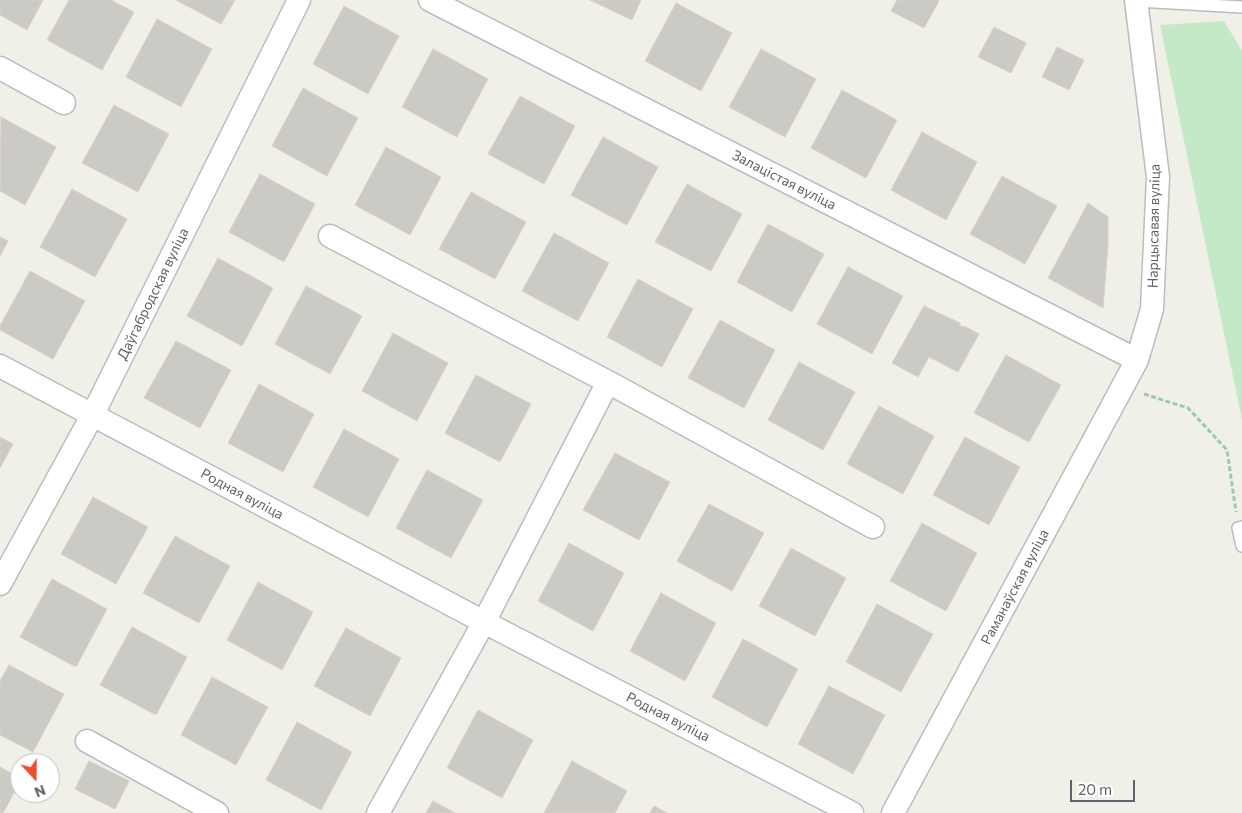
<!DOCTYPE html>
<meta charset="utf-8">
<style>
body{margin:0}
#map{position:relative;width:1242px;height:813px;overflow:hidden;background:#f1f0e8;font-family:Commissioner,sans-serif}
canvas{display:block}
.north{position:absolute;left:10px;top:753px;width:50px;height:50px;box-sizing:border-box;background:#fff;border:1px solid #bfc0c3;border-radius:50%;rotate:159deg;font-size:14px;font-weight:700;line-height:20px;text-align:center;color:#5f6268}
.north::after{content:'';display:block;margin:auto;width:18px;height:22px;background:#ed4e32;clip-path:polygon(50% 0,100% 100%,50% 72%,0 100%)}
.scale{position:absolute;left:1070px;top:780px;width:65px;height:22px;box-sizing:border-box;border:2px solid #5f6268;border-top:0;padding-left:6px;font-size:15px;line-height:18px;white-space:nowrap;color:#5f6268;-webkit-text-stroke:4px #fff;paint-order:stroke}
</style>
<div id="map">
<canvas width="1242" height="813"></canvas>
<div class="north">N</div>
<div class="scale">20 m</div>
</div>
<script>
const context = document.querySelector('canvas').getContext('2d');
context.lineJoin = 'round';
function fill(path, color) {
  context.fillStyle = color;
  context.fill(path, 'evenodd');
}
function toPath(rows) {
  const path = new Path2D();
  for (const r of rows) {
    path.moveTo(r[0], r[1]);
    for (let i = 2; i < r.length; i += 2) path.lineTo(r[i], r[i + 1]);
  }
  return path;
}
function strokePath(path, color, width, dash) {
  context.strokeStyle = color;
  context.lineWidth = width;
  context.lineCap = dash ? 'butt' : 'round';
  context.setLineDash(dash || []);
  context.stroke(path);
}
function drawText(font, color, halo, rows, align = 'center') {
  context.font = font + ' Commissioner,sans-serif';
  context.lineWidth = 5;
  context.setLineDash([]);
  context.textBaseline = 'middle';
  context.strokeStyle = halo;
  context.fillStyle = color;
  for (const [text, x, y, turn = 0] of rows) {
    context.save();
    context.translate(x, y);
    context.rotate((+turn || 0) * Math.PI / 180);
    context.textAlign = isNaN(turn) ? turn : align;
    if (halo) context.strokeText(text, 0, 0);
    context.fillText(text, 0, 0);
    context.restore();
  }
}
fill(toPath([
 [1224,21,1242,51,1242,420,1160,25]
]), '#c4e9c7');
const building = toPath([
 [0,0,43,0,27,30,0,15,0,0],
 [69,0,111,0,134,12,102,70,47,40,69,0],
 [176,0,235,0,221,24,176,0],
 [590,0,641,0,632,20,590,0],
 [897,0,936,0,939,1,924,28,891,11,897,0],
 [676,3,732,33,701,91,645,61,676,3],
 [344,6,399,36,368,94,313,64,344,6],
 [157,19,212,49,181,107,126,77,157,19],
 [994,27,1026,43,1011,73,978,57,994,27],
 [1057,47,1084,60,1069,90,1042,77,1057,47],
 [433,49,488,79,457,137,402,107,433,49],
 [761,49,816,79,785,137,729,107,761,49],
 [303,88,358,118,327,176,272,146,303,88],
 [842,90,897,120,866,178,811,148,842,90],
 [520,96,575,126,544,184,488,154,520,96],
 [114,105,169,134,138,192,82,163,114,105],
 [1,117,56,147,25,205,0,191,1,117],
 [922,132,977,162,946,220,891,190,922,132],
 [603,137,658,167,627,225,571,195,603,137],
 [386,147,441,177,410,235,355,205,386,147],
 [260,174,315,204,284,262,229,232,260,174],
 [1002,176,1057,206,1025,264,970,234,1002,176],
 [687,184,742,214,711,271,655,242,687,184],
 [72,189,127,219,95,277,40,247,72,189],
 [471,192,526,222,495,279,439,249,471,192],
 [1088,203,1108,217,1108,244,1103,308,1048,278,1088,203],
 [768,224,824,254,792,312,737,282,768,224],
 [554,233,609,263,578,321,522,291,554,233],
 [0,237,8,241,0,256,0,237],
 [218,258,273,288,242,346,187,316,218,258],
 [848,267,903,296,872,354,817,324,848,267],
 [30,271,85,301,53,359,0,330,0,326,30,271],
 [638,279,693,309,662,367,607,337,638,279],
 [306,286,362,316,330,374,275,344,306,286],
 [924,306,960,323,959,325,963,327,964,326,979,334,958,372,929,357,918,377,892,363,924,306],
 [720,320,775,350,744,408,688,378,720,320],
 [393,333,448,363,417,421,362,391,393,333],
 [176,341,231,370,200,428,144,398,176,341],
 [1006,355,1061,385,1029,442,974,413,1006,355],
 [799,362,855,392,823,450,768,420,799,362],
 [476,375,531,404,500,462,445,433,476,375],
 [259,384,314,414,283,472,228,443,259,384],
 [879,406,934,436,903,494,847,464,879,406],
 [344,429,399,459,368,517,313,487,344,429],
 [0,437,13,444,0,468,0,437],
 [965,437,1020,467,989,525,933,495,965,437],
 [615,453,670,482,639,540,583,510,615,453],
 [427,470,483,500,451,558,396,528,427,470],
 [93,497,148,527,116,584,61,554,93,497],
 [709,504,764,533,732,591,677,561,709,504],
 [922,523,977,553,946,611,890,581,922,523],
 [175,536,230,566,199,623,143,593,175,536],
 [569,543,624,573,593,631,538,601,569,543],
 [791,548,846,578,815,636,759,606,791,548],
 [52,579,107,609,76,667,20,637,52,579],
 [258,582,313,612,282,670,227,640,258,582],
 [661,593,716,623,685,681,630,651,661,593],
 [877,604,933,634,901,692,846,662,877,604],
 [132,627,187,657,156,715,100,685,132,627],
 [346,628,401,658,370,716,314,686,346,628],
 [743,639,798,669,767,727,712,697,743,639],
 [9,665,64,694,33,752,0,735,0,681,9,665],
 [212,677,268,707,236,765,181,735,212,677],
 [829,686,885,715,853,774,798,744,829,686],
 [478,710,533,740,502,798,447,768,478,710],
 [297,722,352,752,321,810,266,780,297,722],
 [89,761,129,781,115,809,75,789,89,761],
 [572,761,627,791,615,813,544,813,572,761],
 [0,767,20,778,20,782,3,813,0,813,0,767],
 [433,801,455,813,426,813,433,801],
 [654,806,667,813,650,813,654,806]
]);
fill(building, '#cccac5');
strokePath(building, '#d6d2c6', 1);
const lane = toPath([
 [1137,1,1242,7],
 [1242,527,1238,528,1242,546]
]);
const street = toPath([
 [430,0,1137,360],
 [0,68,64,103],
 [330,236,608,382],
 [0,366,484,622,852,813],
 [0,584,93,414,299,0],
 [87,741,217,813],
 [378,813,484,622,608,382,873,527],
 [893,813,1137,360,1152,309,1158,177,1136,0]
]);
strokePath(lane, '#babcc1', 14);
strokePath(street, '#babcc1', 25);
strokePath(toPath([
 [1144,394,1188,408,1227,450,1236,512]
]), '#9dcaad', 3, [5, 2.5]);
strokePath(lane, '#fff', 11);
strokePath(street, '#fff', 22);
drawText('14px', '#5f6268', '#fff', [
 ["Залацістая вуліца",784,180,27],
 ["Нарцысавая вуліца",1154,226,-89],
 ["Даўгабродская вуліца",153,294,-64],
 ["Родная вуліца",242,494,28],
 ["Раманаўская вуліца",1015,587,-62],
 ["Родная вуліца",668,717,27]
]);
</script>
